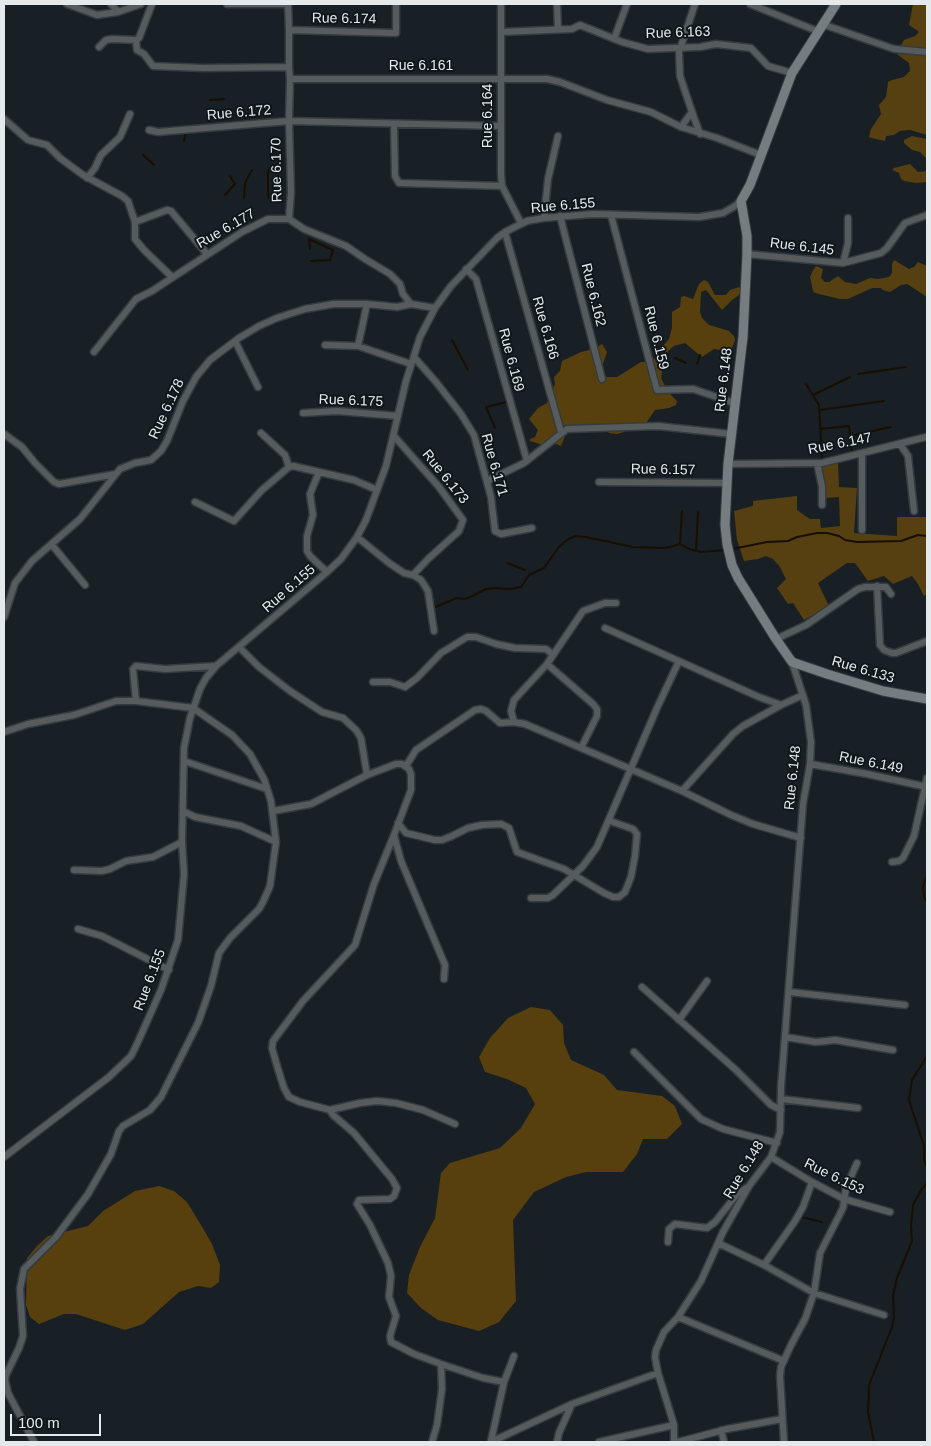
<!DOCTYPE html>
<style>
body{margin:0}
#map{position:relative;width:931px;height:1446px;overflow:hidden;background:#182025;font-family:Arial,sans-serif}
canvas{display:block}
.frame{position:absolute;inset:0;border:5px solid #e4e9ec;pointer-events:none}
.scale{position:absolute;left:10px;top:1414px;width:91px;height:22px;box-sizing:border-box;border:2px solid #e4e9ec;border-top:0;padding-left:6px;font-size:15px;line-height:18px;white-space:nowrap;color:#e4e9ec;-webkit-text-stroke:4px #0f171b;paint-order:stroke}
</style>
<div id="map">
<canvas width="931" height="1446"></canvas>
<div class="frame"></div>
<div class="scale">100 m</div>
</div>
<script>
const context = document.querySelector('canvas').getContext('2d');
context.lineJoin = 'round';
function fill(path, color) {
  context.fillStyle = color;
  context.fill(path, 'evenodd');
}
function toPath(rows) {
  const path = new Path2D();
  for (const r of rows) {
    path.moveTo(r[0], r[1]);
    for (let i = 2; i < r.length; i += 2) path.lineTo(r[i], r[i + 1]);
  }
  return path;
}
function strokePath(path, color, width, dash) {
  context.strokeStyle = color;
  context.lineWidth = width;
  context.lineCap = dash ? 'butt' : 'round';
  context.setLineDash(dash || []);
  context.stroke(path);
}
function drawText(font, color, halo, rows, align = 'center') {
  context.font = font + ' Arial,sans-serif';
  context.lineWidth = 4;
  context.setLineDash([]);
  context.textBaseline = 'middle';
  context.strokeStyle = halo;
  context.fillStyle = color;
  for (const [text, x, y, turn = 0] of rows) {
    context.save();
    context.translate(x, y);
    context.rotate((+turn || 0) * Math.PI / 180);
    context.textAlign = isNaN(turn) ? turn : align;
    if (halo) context.strokeText(text, 0, 0);
    context.fillText(text, 0, 0);
    context.restore();
  }
}
fill(toPath([
 [913,4,927,4,927,135,910,130,900,131,894,135,886,136,885,141,871,138,869,137,871,129,881,114,879,105,886,97,888,82,892,80,904,77,910,71,909,63,898,55,897,52,904,40,915,36,918,33,918,31,909,25],
 [912,136,927,139,927,159,920,152,912,150,904,143,904,140],
 [910,164,918,172,927,171,927,182,916,183,904,181,901,179,899,173,892,170,894,168],
 [894,260,909,269,914,267,918,262,927,266,927,297,907,284,901,285,890,292,883,290,881,288,872,288,848,299,840,299,815,293,813,291,810,277,813,270,816,266,823,269,821,278,825,282,829,282,838,276,845,282,856,284,870,278,878,279,889,277,892,273,892,264],
 [838,463,839,487,857,488,854,533,897,536,897,517,927,517,927,593,924,596,918,584,912,576,893,584,884,576,868,581,855,563,847,563,818,583,829,606,804,620,793,603,788,604,777,588,786,579,780,567,773,559,766,556,758,559,744,561,737,540,734,511,753,506,753,501,797,496,797,510,810,519,820,519,821,528,840,526,839,497,825,498,821,467]
]), '#563f10');
fill(toPath([
 [704,280,708,282,715,295,726,295,730,290,739,287,741,290,739,295,732,300,722,310,706,290,701,292,700,312,702,318,709,325,729,331,734,336,735,340,732,348,729,351,714,349,702,357,685,343,674,346,668,351,664,360,661,378,668,392,677,401,676,405,669,408,655,410,644,426,627,428,624,432,617,434,609,433,604,428,571,432,566,434,561,446,556,444,546,446,530,441,530,439,535,437,538,430,529,419,538,408,547,403,555,384,554,377,560,371,562,361,581,352,594,349,602,344,607,352,603,364,604,374,607,377,617,377,641,362,646,362,648,365,651,365,658,352,669,339,672,328,672,312,680,307,681,297,684,296,693,299,699,284],
 [531,1007,550,1010,563,1025,564,1043,571,1060,604,1075,617,1090,662,1096,675,1106,682,1124,667,1139,643,1139,637,1154,623,1172,586,1172,566,1177,534,1192,513,1220,516,1301,499,1322,479,1331,438,1320,421,1308,407,1293,409,1275,420,1247,435,1218,441,1173,450,1163,500,1148,521,1128,535,1104,526,1088,507,1079,485,1072,479,1057,490,1038,508,1018],
 [159,1186,174,1191,187,1202,201,1225,212,1244,220,1265,219,1282,211,1288,198,1286,179,1292,143,1324,125,1330,76,1314,64,1314,39,1324,30,1317,26,1305,27,1258,37,1246,48,1236,88,1226,103,1211,135,1191]
]), '#57400d');
strokePath(toPath([
 [210,100,224,99],
 [184,141,186,132],
 [143,155,154,165],
 [225,195,235,184,230,176],
 [244,198,245,183,252,170],
 [268,198,268,170],
 [310,249,309,239,333,250,330,260,311,261],
 [452,340,468,370],
 [675,358,686,363],
 [697,364,700,355],
 [858,374,906,367],
 [806,384,819,405,822,458],
 [813,395,850,377],
 [820,410,884,401],
 [495,428,486,407,506,402],
 [820,429,849,426,852,453],
 [850,436,891,427],
 [680,544,682,511],
 [732,549,767,542,788,541,797,537,817,533,827,533,839,536,845,540,857,542,901,541,918,535,927,536],
 [696,551,698,512],
 [507,563,525,570],
 [435,607,457,598,465,599,473,596,486,589,496,588,510,589,521,587,529,575,544,568,559,547,567,540,575,536,586,537,633,547,665,548,680,544,689,549,701,552,725,550],
 [927,875,923,886,924,897,927,902],
 [927,1056,912,1080,909,1100,924,1146,924,1160,927,1167],
 [801,1217,822,1222],
 [874,1442,868,1412,869,1385,892,1327,894,1318,893,1296,897,1278,912,1241,911,1226,913,1205,921,1190,927,1183]
]), '#190f00', 2);
const street = toPath([
 [67,4,97,15,118,12],
 [111,4,118,12,141,4],
 [152,4,139,38,136,40,137,50,144,54,153,66,203,68,289,67,290,79,547,79,560,82,607,100,651,112,681,127,717,138,761,155],
 [227,4,288,4],
 [288,4,289,30,396,33,396,4],
 [501,4,501,174,502,186,521,223],
 [557,4,558,29],
 [695,4,679,52,680,76,692,112,700,134],
 [750,4,817,31],
 [822,24,894,49,927,52],
 [289,30,289,67],
 [501,32,572,29,580,25,622,42,648,49,700,47,716,44,751,48,768,66,792,73],
 [614,39,627,4],
 [99,47,106,40,112,39,136,40],
 [4,119,28,140,47,145,60,158,83,175,122,196,128,201,135,222,135,239,144,250,172,277],
 [394,125,395,176,399,183,502,186],
 [681,127,692,112],
 [149,130,158,132,289,121,290,79],
 [87,178,95,168,101,155,120,137,130,114],
 [611,215,657,390,693,389,734,403],
 [560,216,602,379],
 [544,218,548,179,558,136],
 [289,219,291,192,289,121,501,126],
 [135,222,167,210,171,211,207,254],
 [505,232,561,432],
 [747,254,843,263,881,253,887,248,905,223,927,215],
 [843,263,848,243,848,218],
 [466,269,476,279,527,461],
 [235,341,258,387],
 [325,345,358,346,411,364],
 [358,346,367,304],
 [94,352,136,299,152,291,242,232,268,219,289,219,304,229,346,246,365,259,390,274,400,284,403,294,411,304,435,308],
 [414,357,436,382,461,414,474,435,491,497,495,531,501,534,532,528],
 [303,413,337,411,398,416],
 [261,433,285,455,289,467],
 [4,434,22,447,35,463,54,482,59,484,116,474],
 [394,436,439,487,463,520,459,531,428,559,413,575,421,580,428,591,434,631],
 [900,444,908,456,914,511],
 [862,453,862,530],
 [817,463,822,486,822,505],
 [728,464,822,463,926,437],
 [319,472,310,494,313,515,307,536,307,551,310,556,327,572],
 [487,481,524,463,567,429,658,426,731,434],
 [599,482,727,483],
 [195,502,234,521,262,490,289,467,293,466,354,480,377,490],
 [357,537,389,563,404,573,413,575],
 [52,545,85,585],
 [877,586,880,645,884,650,892,653,896,653,927,641],
 [4,617,15,583,32,561,80,519,120,469,135,463,151,460,161,451,167,441,183,401,196,377,210,360,239,338,259,326,277,318,305,309,334,304,367,304,397,307,411,304],
 [605,628,759,697,781,705],
 [776,639,806,625,858,589,865,587,886,587,891,594],
 [239,647,259,667,290,691,322,712,343,718,356,730,361,738,367,775],
 [547,664,593,704,597,709,597,716,581,748],
 [373,682,390,682,405,687,417,678,441,653,467,637,476,637,496,644,515,648,546,649,552,654],
 [136,701,133,669,136,666,165,669,216,666],
 [514,722,511,711,514,700,547,664,583,611,605,603,616,603],
 [4,732,28,724,74,715,116,701,136,701,193,708,232,735,250,754,264,779,271,801,276,842,270,886,263,902,259,909,230,938,219,953,211,986,198,1023,161,1097,150,1110,123,1126,119,1131,111,1154,88,1194,56,1237,24,1269,20,1289,23,1336,19,1348,6,1375,5,1380,8,1393,34,1442],
 [184,761,267,789],
 [810,764,867,774,927,787],
 [406,766,416,750,475,710,481,709,486,711,500,723,514,722,525,724,682,791,731,815,753,824,801,838],
 [682,791,733,734,743,726,781,705,803,695],
 [183,811,195,817,241,826,276,842],
 [273,811,311,804,367,775,396,764,402,764,409,769,411,774,411,790,394,835,401,861,445,965,444,979],
 [398,823,406,833,435,840,442,840,452,836,468,828,482,825,501,824,509,828,517,852,564,869,604,893,613,897,619,897,625,892,631,877,635,856,637,834,633,829,610,821],
 [892,862,899,861,903,858,914,836,927,778],
 [74,870,102,871,110,869,126,861,153,857,182,842],
 [531,898,548,898,553,895,583,866,597,847,657,708,679,661],
 [78,929,102,936,169,970],
 [642,987,736,1070,771,1105,781,1110],
 [790,992,905,1005],
 [679,1020,707,981],
 [785,1037,816,1042,835,1040,893,1050],
 [634,1052,701,1119,723,1129,777,1143],
 [781,1099,858,1108],
 [330,1110,300,1102,289,1097,284,1088,278,1069,272,1048,273,1041,303,1001,355,945,374,884,394,835],
 [455,1124,423,1110,396,1103,377,1101,360,1103,330,1110,333,1115,354,1133,392,1179,397,1188,394,1196,390,1199,359,1200,357,1204,370,1225,388,1263,391,1276,389,1297,396,1316,390,1336,391,1342,414,1354,441,1364,483,1378,504,1382],
 [4,1157,109,1077,131,1056,137,1044,161,990,178,940,184,874,182,842,184,748,190,718,200,689,206,678,216,666,327,572,341,559,357,537,366,520,386,466,406,381,420,337,435,308,451,286,497,238,505,232,527,221,544,218,593,214,699,217,723,213,735,206,741,201],
 [771,1157,812,1182,844,1199,890,1212],
 [668,1242,669,1229,675,1224,707,1228,715,1222,738,1193,748,1187],
 [718,1243,764,1265,814,1293,884,1315],
 [764,1265,795,1221,803,1207,812,1182],
 [678,1317,784,1361],
 [721,1430,724,1442],
 [491,1441,504,1382,514,1356],
 [432,1442,437,1425,442,1389,441,1364],
 [491,1442,572,1404,658,1373],
 [557,1442,559,1433,572,1404],
 [599,1442,674,1425],
 [674,1442,674,1425,658,1373,655,1357,656,1350,664,1332,678,1317,701,1281,723,1232,749,1186,771,1157,780,1132,781,1087,803,804,810,764,811,742,806,705,792,662],
 [678,1442,727,1429,782,1419],
 [784,1442,780,1376,781,1367,791,1345,805,1319,814,1293,820,1253,843,1208,846,1188,857,1163]
]);
const secondary = toPath([
 [836,4,792,73,750,185,741,201,747,236,747,254,743,337,728,464,725,525,727,544,732,565,738,578,776,639,792,662,827,674,883,691,927,699]
]);
strokePath(street, '#353c41', 9);
strokePath(secondary, '#353c41', 11);
strokePath(street, '#565b5d', 6);
strokePath(secondary, '#767d80', 9);
drawText('14px', '#e4e9ec', '#0f171b', [
 ["Rue 6.174",344,19,1],
 ["Rue 6.163",678,33,-2],
 ["Rue 6.161",421,66],
 ["Rue 6.172",239,113,-5],
 ["Rue 6.164",488,116,-90],
 ["Rue 6.170",277,170,-91],
 ["Rue 6.155",563,206,-5],
 ["Rue 6.177",226,229,-30],
 ["Rue 6.145",802,247,7],
 ["Rue 6.162",593,295,76],
 ["Rue 6.166",545,328,74],
 ["Rue 6.159",656,338,76],
 ["Rue 6.169",511,360,75],
 ["Rue 6.148",724,380,-83],
 ["Rue 6.175",351,401,2],
 ["Rue 6.178",167,409,-65],
 ["Rue 6.147",840,444,-11],
 ["Rue 6.171",494,465,74],
 ["Rue 6.157",663,470,1],
 ["Rue 6.173",445,477,51],
 ["Rue 6.155",289,589,-41],
 ["Rue 6.133",863,670,16],
 ["Rue 6.149",871,763,11],
 ["Rue 6.148",793,778,-84],
 ["Rue 6.155",150,980,-69],
 ["Rue 6.148",744,1170,-59],
 ["Rue 6.153",834,1177,26]
]);
</script>
